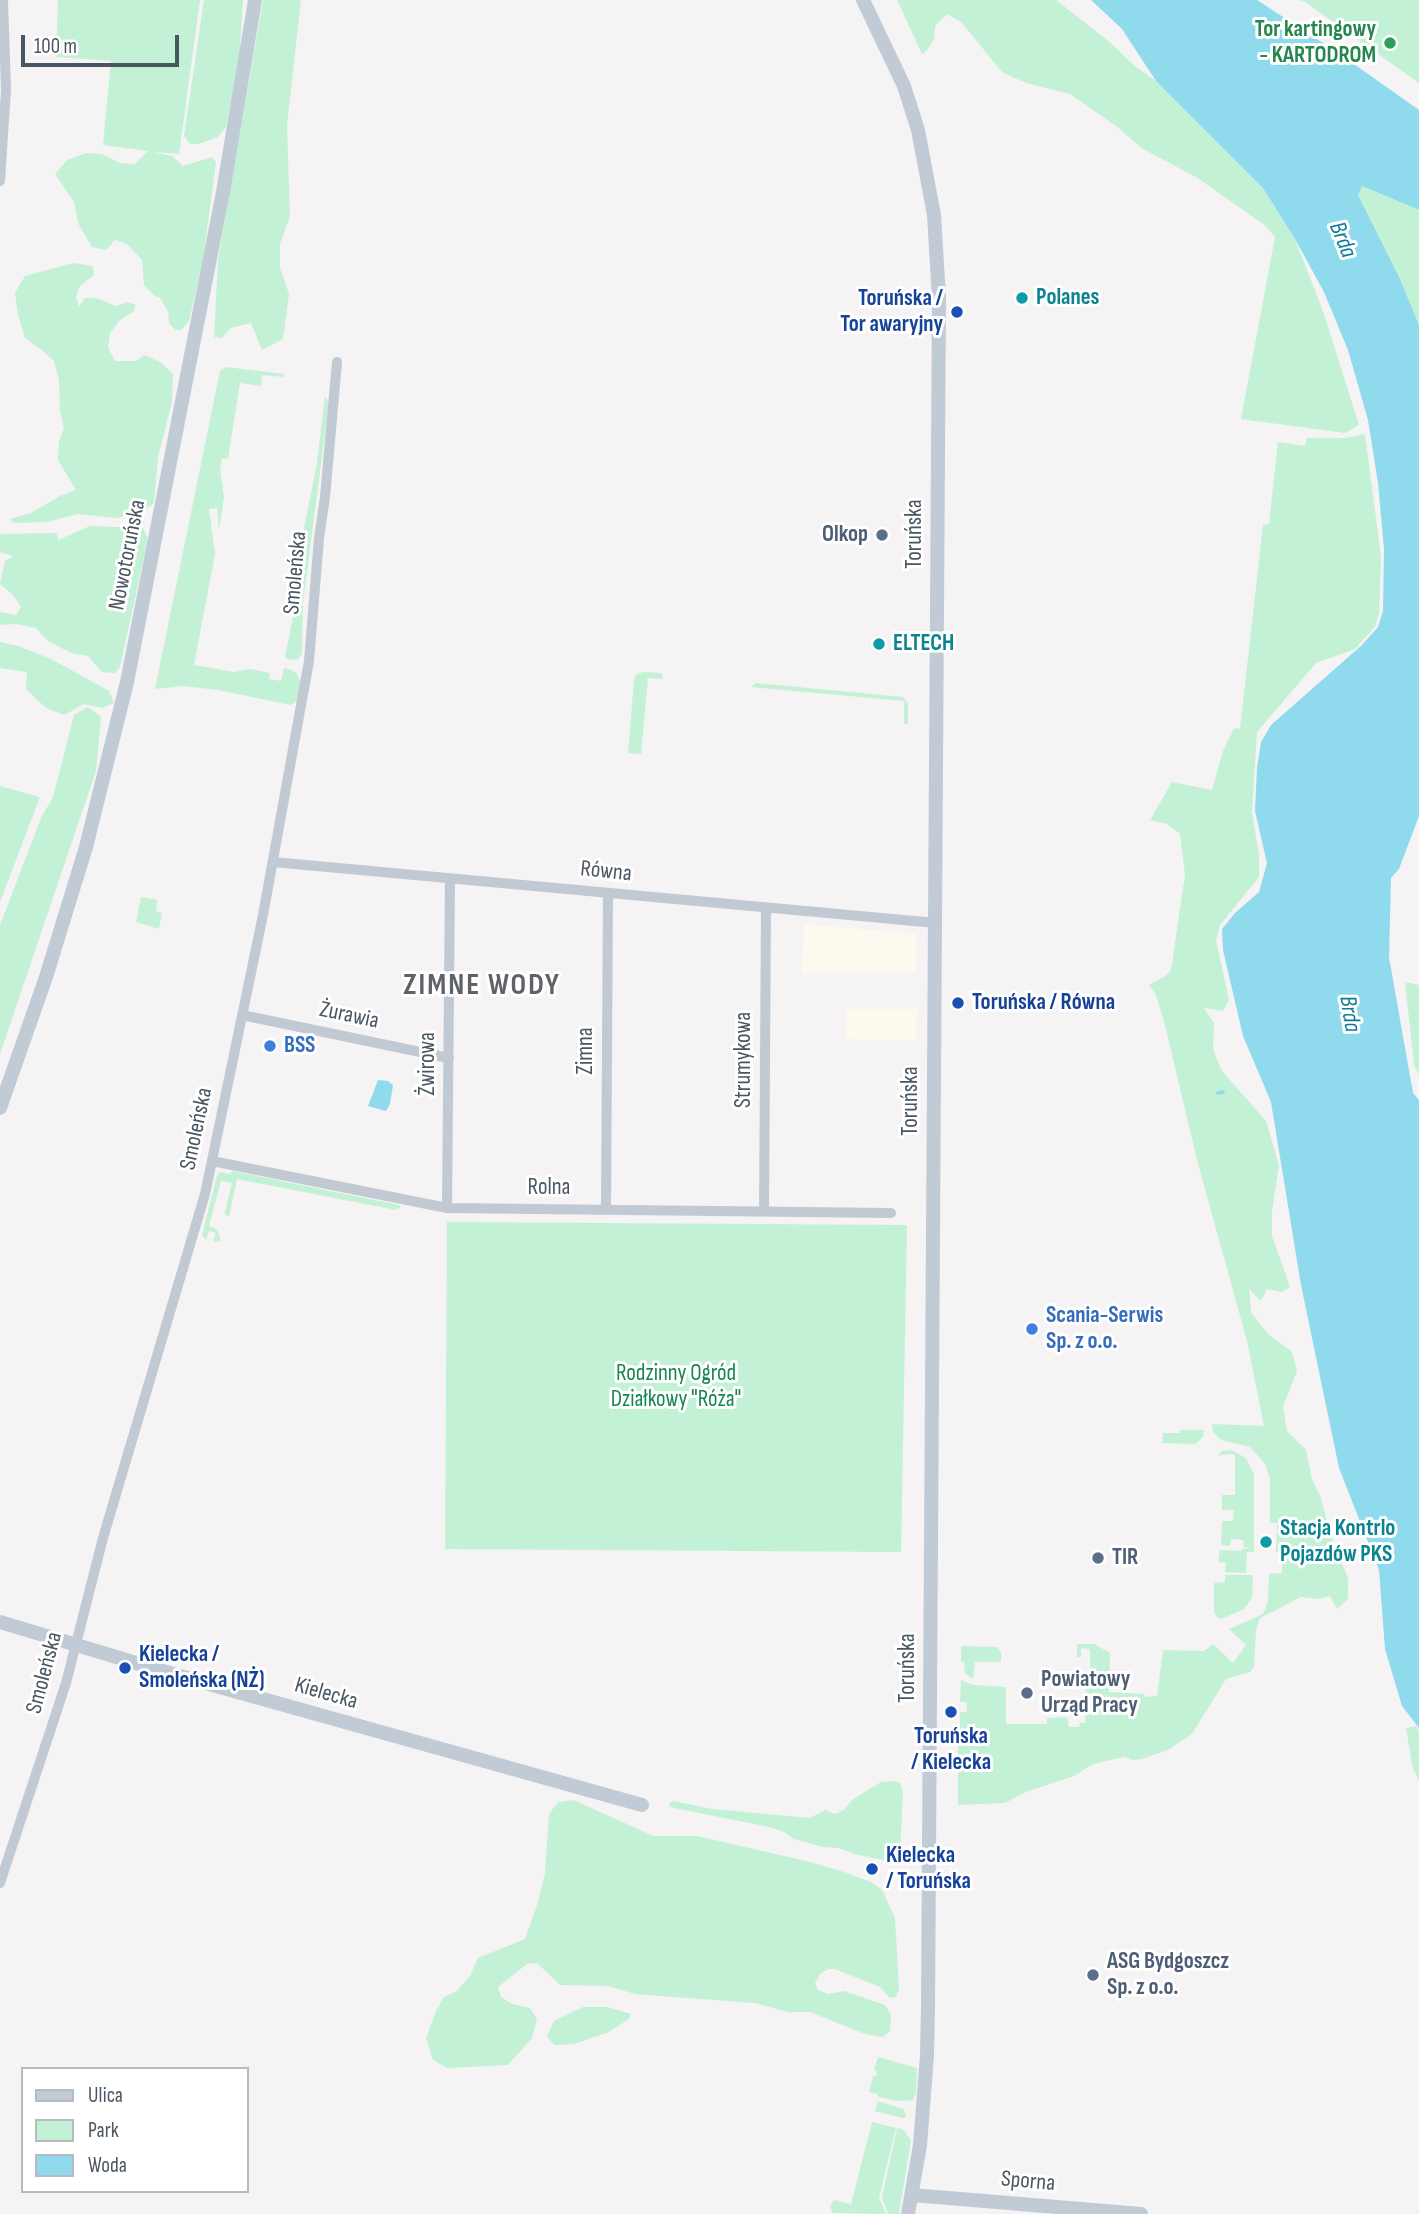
<!DOCTYPE html>
<meta charset="utf-8">
<style>
body{margin:0}
#map{position:relative;width:1419px;height:2214px;overflow:hidden;background:#f5f3f3;font-family:"Sofia Sans Condensed",sans-serif}
canvas{display:block}
.legend{position:absolute;left:21px;top:2067px;width:228px;height:126px;box-sizing:border-box;background:#fff;border:2px solid #b7bbc0;margin:0;padding:9px 12px;list-style:none;font-size:21px;color:#4a5661}
.legend li{display:flex;align-items:center;gap:14px;height:35px}
.legend b{width:35px;border:2px solid #b7bbc0}
.scale{position:absolute;left:21px;top:35px;width:158px;height:32px;box-sizing:border-box;border:4px solid #4a5661;border-top:0;padding-left:9px;font-size:21px;line-height:24px;white-space:nowrap;color:#4a5661;-webkit-text-stroke:5px #fff;paint-order:stroke}
</style>
<div id="map">
<canvas width="1419" height="2214"></canvas>
<ul class="legend">
<li><b style="height:9px;background:#c1cbd6"></b>Ulica</li>
<li><b style="height:19px;background:#c3f1d5"></b>Park</li>
<li><b style="height:19px;background:#90daee"></b>Woda</li>
</ul>
<div class="scale">100 m</div>
</div>
<script>
const context = document.querySelector('canvas').getContext('2d');
context.lineJoin = 'round';
function fill(path, color) {
  context.fillStyle = color;
  context.fill(path, 'evenodd');
}
function toPath(rows) {
  const path = new Path2D();
  for (const r of rows) {
    path.moveTo(r[0], r[1]);
    for (let i = 2; i < r.length; i += 2) path.lineTo(r[i], r[i + 1]);
  }
  return path;
}
function strokePath(path, color, width, dash) {
  context.strokeStyle = color;
  context.lineWidth = width;
  context.lineCap = dash ? 'butt' : 'round';
  context.setLineDash(dash || []);
  context.stroke(path);
}
function drawText(font, color, halo, rows, align = 'center') {
  context.font = font + ' "Sofia Sans Condensed",sans-serif';
  context.lineWidth = 6;
  context.setLineDash([]);
  context.textBaseline = 'middle';
  context.strokeStyle = halo;
  context.fillStyle = color;
  for (const [text, x, y, turn = 0] of rows) {
    context.save();
    context.translate(x, y);
    context.rotate((+turn || 0) * Math.PI / 180);
    context.textAlign = isNaN(turn) ? turn : align;
    if (halo) context.strokeText(text, 0, 0);
    context.fillText(text, 0, 0);
    context.restore();
  }
}
fill(toPath([
 [804,924,916,934,916,973,802,973],
 [846,1009,917,1009,916,1040,845,1039]
]), '#fdf9ef');
fill(toPath([
 [58,0,200,0,179,154,154,152,172,156,183,166,212,157,216,162,203,261,189,321,181,330,176,330,169,324,168,311,160,298,155,296,144,285,142,260,127,244,115,240,106,250,92,247,78,223,74,202,55,174,67,160,86,153,102,154,120,163,135,164,148,151,103,145,111,61,56,57],
 [204,0,243,0,239,63,226,127,218,137,199,144,190,144,184,136],
 [263,0,301,0,287,125,290,216,280,244,280,268,289,294,283,339,262,350,251,323,231,328,222,338,214,337,218,259],
 [897,0,1056,0,1106,39,1136,67,1156,81,1263,188,1295,239,1324,314,1359,425,1345,433,1241,419,1275,237,1266,226,1196,177,1143,149,1116,126,1070,94,1026,83,1002,72,962,23,947,14,935,26,934,39,928,49,922,54],
 [1300,0,1419,0,1419,83,1305,2],
 [1362,186,1419,210,1419,325,1400,279,1358,195],
 [74,263,93,266,94,275,80,286,76,297,79,307,85,298,96,298,116,306,127,302,136,305,133,312,121,319,110,333,108,348,115,361,136,361,145,355,160,362,173,374,172,402,158,457,154,503,140,514,117,518,77,514,48,522,14,523,9,519,31,513,60,496,76,490,58,460,59,441,64,428,60,410,59,380,54,361,43,351,25,338,18,315,15,293,25,276],
 [226,367,284,374,284,377,262,375,261,386,240,383,228,459,222,458,220,469,224,497,219,530,217,508,209,509,215,554,194,665,234,672,250,669,270,673,269,679,281,681,284,668,292,670,297,674,302,685,298,701,291,705,218,690,183,686,155,689,220,371],
 [325,396,329,403,303,603,302,654,298,659,290,660,285,657,295,607,289,605,317,463],
 [1365,434,1381,557,1379,614,1375,627,1355,649,1316,663,1257,732,1252,812,1259,855,1259,877,1220,925,1216,940,1229,1000,1223,1011,1204,1008,1214,1023,1213,1049,1222,1071,1266,1121,1279,1165,1272,1211,1272,1236,1290,1287,1282,1292,1267,1289,1261,1301,1249,1289,1251,1312,1268,1334,1292,1352,1297,1371,1283,1407,1287,1431,1306,1450,1312,1479,1321,1498,1329,1531,1348,1578,1348,1599,1337,1609,1330,1596,1319,1599,1301,1597,1260,1618,1256,1630,1254,1667,1250,1672,1226,1679,1192,1734,1168,1750,1142,1759,1132,1760,1124,1757,1093,1764,1074,1776,1026,1792,1005,1803,958,1805,958,1742,960,1736,960,1712,967,1712,967,1702,960,1702,961,1680,973,1685,1006,1687,1006,1724,1047,1724,1047,1718,1067,1717,1069,1727,1079,1727,1080,1723,1085,1723,1087,1671,1090,1671,1090,1649,1081,1648,1081,1657,1077,1657,1077,1644,1094,1644,1110,1653,1109,1692,1144,1694,1145,1697,1157,1696,1163,1650,1204,1651,1213,1644,1233,1663,1246,1645,1229,1629,1263,1614,1268,1601,1269,1574,1282,1573,1282,1553,1276,1552,1277,1523,1270,1523,1270,1478,1265,1464,1250,1447,1221,1440,1213,1432,1212,1424,1264,1426,1247,1341,1197,1160,1165,1025,1156,995,1149,985,1164,977,1171,970,1185,875,1180,834,1167,824,1150,820,1172,782,1212,790,1223,751,1234,728,1240,729,1263,525,1269,524,1278,442,1305,446,1307,438,1345,438],
 [90,526,143,528,148,539,120,667,115,673,102,672,88,656,71,653,48,641,36,628,16,624,0,625,0,612,16,615,21,607,13,595,0,584,5,561,13,556,0,552,0,534,57,533,58,540],
 [0,642,18,646,51,659,109,691,114,703,103,708,84,704,64,715,46,708,26,689,27,672,0,668],
 [643,672,662,673,663,679,648,678,641,754,628,753,634,680,636,675],
 [756,683,903,697,908,703,908,724,904,724,904,701,751,687],
 [88,707,101,717,96,771,0,1054,0,925,41,818,53,797,74,715],
 [0,786,40,797,0,902],
 [141,897,157,900,156,911,162,913,159,929,136,922],
 [1405,982,1419,985,1419,1075,1414,1065],
 [232,1171,399,1205,401,1209,397,1208,396,1210,237,1179,229,1216,225,1215,225,1212,232,1183,221,1181,209,1226,217,1229,221,1241,213,1242,216,1233,209,1231,206,1240,202,1235,217,1176,220,1172,230,1174],
 [447,1222,907,1225,901,1552,445,1549],
 [1180,1430,1204,1430,1203,1437,1195,1444,1162,1443,1163,1433,1180,1433],
 [1231,1450,1246,1458,1254,1474,1254,1552,1247,1552,1246,1573,1225,1572,1226,1563,1218,1562,1220,1550,1242,1551,1242,1549,1250,1548,1244,1547,1243,1540,1231,1539,1230,1546,1221,1545,1222,1521,1233,1521,1234,1510,1222,1510,1222,1495,1235,1495,1235,1454,1218,1455,1222,1451],
 [1225,1575,1253,1575,1252,1598,1244,1609,1221,1619,1217,1617,1214,1612,1214,1583,1225,1582],
 [961,1646,997,1647,1001,1652,1001,1662,975,1662,973,1679,965,1673,964,1662,961,1662],
 [1416,1726,1419,1731,1419,1781,1413,1769,1406,1728],
 [894,1781,900,1783,903,1791,900,1855,890,1861,858,1855,839,1848,823,1847,794,1839,784,1832,769,1827,670,1807,669,1803,673,1801,712,1809,810,1818,825,1810,835,1814,844,1810,852,1800,881,1782],
 [574,1800,653,1836,697,1836,806,1861,844,1872,871,1882,882,1890,895,1918,899,1989,896,1997,890,1998,880,1987,835,1969,828,1969,820,1974,815,1983,818,1990,828,1994,844,1991,885,2005,891,2014,890,2031,883,2037,865,2034,810,2012,788,2012,755,2003,635,1994,608,1986,560,1985,537,1963,527,1964,498,1987,501,1997,512,2004,530,2008,537,2019,532,2038,508,2065,447,2068,433,2060,426,2038,436,2011,444,1997,457,1991,470,1976,478,1958,525,1939,538,1902,545,1873,549,1814,558,1802],
 [583,2007,607,2007,631,2014,629,2019,609,2032,574,2044,554,2045,547,2036,554,2021],
 [878,2057,917,2068,916,2094,913,2100,898,2101,879,2097,877,2094,869,2092,873,2076,876,2076,877,2071,874,2070],
 [878,2101,904,2109,906,2117,903,2118,875,2111],
 [872,2122,896,2128,879,2198,886,2214,833,2213,830,2207,834,2200,851,2204],
 [897,2128,904,2130,911,2141,899,2214,888,2214,882,2197]
]), '#c3f1d5');
fill(toPath([
 [1091,0,1257,0,1337,52,1419,110,1419,210,1362,186,1358,195,1400,279,1419,325,1419,816,1399,869,1391,878,1389,957,1413,1093,1419,1100,1419,1728,1402,1706,1385,1649,1379,1570,1339,1468,1301,1285,1271,1102,1243,1036,1223,950,1222,929,1235,913,1259,892,1267,863,1255,811,1257,768,1261,742,1271,725,1362,645,1378,627,1383,611,1384,549,1378,483,1368,420,1348,350,1324,292,1295,239,1263,188,1156,81,1122,29],
 [378,1080,388,1081,393,1085,390,1104,386,1111,368,1106]
]), '#90daee');
strokePath(toPath([
 [1218,1093,1223,1092]
]), '#90daee', 3.5);
strokePath(toPath([
 [0,181,6,90,3,0],
 [273,862,936,923],
 [242,1015,449,1058],
 [212,1161,447,1208,891,1213],
 [447,1208,450,878],
 [606,1209,608,893],
 [764,1212,766,909],
 [0,1883,66,1683,103,1538,205,1194,263,915,309,661,319,538,325,497,337,362]
]), '#c1cad2', 10);
strokePath(toPath([
 [863,0,904,86,918,130,934,215,939,298,928,2008,927,2055,920,2145,908,2214],
 [0,1108,46,977,86,847,127,682,223,192,255,0],
 [0,1622,166,1672,642,1805],
 [912,2195,1141,2214]
]), '#c1cbd6', 14);
for (const [x, y, r, color] of [
 [1390,43,7,"#2e9e5b"],
 [1022,298,7,"#0f9aa8"],
 [957,312,7,"#1a4fb4"],
 [882,535,7,"#5c6f8a"],
 [879,644,7,"#0f9aa8"],
 [958,1003,7,"#1a4fb4"],
 [270,1046,7,"#3f7fe0"],
 [1032,1329,7,"#3f7fe0"],
 [1266,1542,7,"#0f9aa8"],
 [1098,1558,7,"#5c6f8a"],
 [125,1668,7,"#1a4fb4"],
 [1027,1693,7,"#5c6f8a"],
 [951,1712,7,"#1a4fb4"],
 [872,1869,7,"#1a4fb4"],
 [1093,1975,7,"#5c6f8a"]
]) {
  const dot = new Path2D();
  dot.arc(x, y, r, 0, 2 * Math.PI);
  context.fillStyle = color;
  context.fill(dot);
  strokePath(dot, '#fff', 2.5);
}
drawText('bold 23px', '#27864d', '#fff', [
 ["Tor kartingowy",1376,30],
 ["- KARTODROM",1376,56]
], 'right');
drawText('bold 23px', '#0d838f', '#fff', [
 ["Polanes",1036,298],
 ["ELTECH",893,644],
 ["Stacja Kontrlo",1280,1529],
 ["Pojazdów PKS",1280,1555]
], 'left');
drawText('bold 23px', '#164399', '#fff', [
 ["Toruńska /",943,299,"right"],
 ["Tor awaryjny",943,325,"right"],
 ["Toruńska / Równa",972,1003],
 ["Kielecka /",139,1655],
 ["Smoleńska (NŻ)",139,1681],
 ["Toruńska",951,1737,"center"],
 ["/ Kielecka",951,1763,"center"],
 ["Kielecka",886,1856],
 ["/ Toruńska",886,1882]
], 'left');
drawText('23px', '#4a5661', '#fff', [
 ["Toruńska",915,534,-90],
 ["Nowotoruńska",128,555,-79],
 ["Smoleńska",296,573,-85],
 ["Równa",606,872,6],
 ["Żurawia",349,1016,12],
 ["Zimna",586,1051,-90],
 ["Strumykowa",744,1060,-90],
 ["Żwirowa",428,1064,-90],
 ["Toruńska",911,1101,-90],
 ["Smoleńska",197,1129,-78],
 ["Rolna",549,1188],
 ["Toruńska",908,1668,-90],
 ["Smoleńska",45,1673,-75],
 ["Kielecka",326,1694,16],
 ["Sporna",1028,2182,5]
]);
drawText('bold 23px', '#4e5e75', '#fff', [
 ["Olkop",868,535,"right"],
 ["TIR",1112,1558],
 ["Powiatowy",1041,1680],
 ["Urząd Pracy",1041,1706],
 ["ASG Bydgoszcz",1107,1962],
 ["Sp. z o.o.",1107,1988]
], 'left');
drawText('bold 23px', '#366cbe', '#fff', [
 ["BSS",284,1046],
 ["Scania-Serwis",1046,1316],
 ["Sp. z o.o.",1046,1342]
], 'left');
drawText('23px', '#17864f', '#fff', [
 ["Rodzinny Ogród",676,1374],
 ["Działkowy \"Róża\"",676,1400]
]);
drawText('italic 24px', '#0c7c9b', '#fff', [
 ["Brda",1342,240,68],
 ["Brda",1349,1014,81]
]);
context.letterSpacing = '2px';
drawText('bold 30px', '#5f6368', '#fff', [
 ["ZIMNE WODY",482,986]
]);
context.letterSpacing = '0px';
</script>
